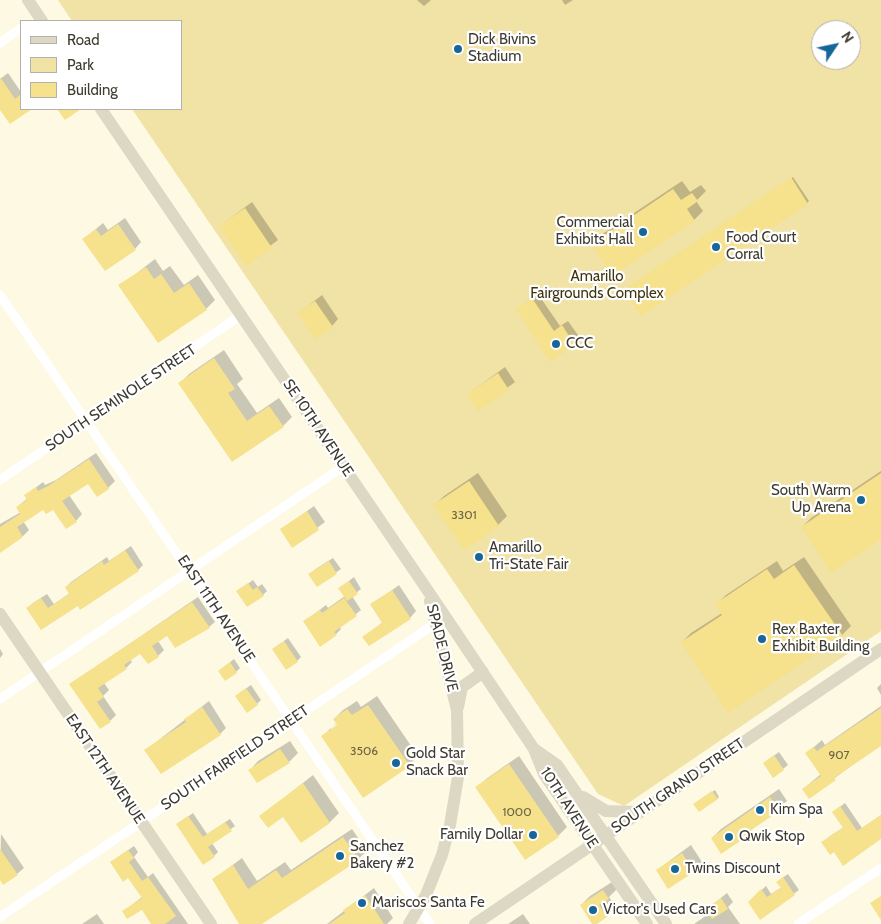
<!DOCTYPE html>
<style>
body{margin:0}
#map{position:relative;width:881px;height:924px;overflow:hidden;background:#fef9e3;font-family:Cabin,sans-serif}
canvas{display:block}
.legend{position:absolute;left:20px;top:20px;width:162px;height:90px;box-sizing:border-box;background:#fff;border:1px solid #b2b1ac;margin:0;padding:6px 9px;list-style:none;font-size:15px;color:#3e3b30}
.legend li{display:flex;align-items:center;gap:10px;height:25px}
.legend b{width:25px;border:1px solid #b2b1ac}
.north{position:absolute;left:811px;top:20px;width:50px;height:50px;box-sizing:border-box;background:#fff;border:1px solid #b2b1ac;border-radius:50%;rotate:56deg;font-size:14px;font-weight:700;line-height:20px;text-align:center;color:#3e3b30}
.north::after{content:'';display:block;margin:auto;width:18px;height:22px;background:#176698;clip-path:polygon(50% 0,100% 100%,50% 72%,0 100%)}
</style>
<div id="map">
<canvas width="881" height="924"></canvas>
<ul class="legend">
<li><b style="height:6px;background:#dcd8c3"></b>Road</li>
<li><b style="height:14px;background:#f1e2a6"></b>Park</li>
<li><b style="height:14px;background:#f6e18c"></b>Building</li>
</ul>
<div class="north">N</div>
</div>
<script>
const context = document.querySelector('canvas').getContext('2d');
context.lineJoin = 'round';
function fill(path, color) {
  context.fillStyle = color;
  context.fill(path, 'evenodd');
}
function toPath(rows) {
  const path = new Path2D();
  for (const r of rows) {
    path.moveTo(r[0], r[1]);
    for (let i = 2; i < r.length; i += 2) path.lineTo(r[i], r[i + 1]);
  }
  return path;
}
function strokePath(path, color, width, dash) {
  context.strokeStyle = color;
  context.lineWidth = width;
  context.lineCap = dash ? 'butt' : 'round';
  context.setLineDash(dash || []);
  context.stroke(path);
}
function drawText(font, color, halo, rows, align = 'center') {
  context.font = font + ' Cabin,sans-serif';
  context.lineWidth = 4.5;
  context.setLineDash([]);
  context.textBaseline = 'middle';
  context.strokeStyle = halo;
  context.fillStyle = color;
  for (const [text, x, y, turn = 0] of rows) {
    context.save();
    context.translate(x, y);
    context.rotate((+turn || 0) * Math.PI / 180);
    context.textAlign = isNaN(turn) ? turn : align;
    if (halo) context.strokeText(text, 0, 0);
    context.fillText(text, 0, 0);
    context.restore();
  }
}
fill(toPath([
 [58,0,881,0,881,631,624,806,598,794,132,109,181,109,181,21,72,21],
 [821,30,851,30,851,60,821,60]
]), '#f1e2a6');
fill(toPath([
 [417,0,431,0,424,6],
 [562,0,573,0,565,5],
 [8,73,21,92,21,109,30,109,10,122,0,108,0,79],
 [793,177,809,201,807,203,641,314,626,289],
 [682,181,690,192,701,185,706,191,696,201,703,211,694,220,592,244,601,235],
 [252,202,278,240,246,264,220,226],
 [125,218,141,242,135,249,84,239,103,223,108,230],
 [155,259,163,271,170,266,184,285,198,275,215,300,206,309,120,286],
 [538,294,560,326,568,321,580,338,551,360,524,304],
 [322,295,338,319,332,326,299,313],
 [224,350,243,379,237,384,257,413,279,398,292,417,283,426,233,460,180,383,189,374],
 [505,367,515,382,479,409,468,394],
 [96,453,115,481,108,488,88,482,69,495,82,514,76,521,53,508,44,508,23,521,29,530,23,536,0,551,0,524,21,512,17,507,28,498,26,495,43,482,45,485,56,480],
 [881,471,881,538,802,527,811,518],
 [478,473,507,516,498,525,435,505,444,496],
 [314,506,325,522,293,546,281,530],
 [131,546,143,565,138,570,78,604,42,629,28,608,33,603,47,594,54,604,70,593,66,587,71,582,107,557,109,561],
 [804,557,851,626,842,635,682,642,691,633,722,613,717,604,726,595,777,561,783,571],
 [333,558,341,569,317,586,314,570],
 [354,577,361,589,352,596,361,610,340,627,341,629,336,634,304,622,326,605,328,608,345,596,340,588],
 [253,580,258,587,262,584,267,591,263,595,238,591],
 [399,585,416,611,410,618,364,637,383,622,372,605],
 [198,597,215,622,209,627,167,634,158,641,164,650,158,656,148,663,141,652,130,659,132,662,126,668,104,683,109,690,103,696,116,715,110,721,71,684],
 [288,638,301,657,297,661,273,649],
 [0,649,3,654,0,658],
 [234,659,240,668,236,672,219,671],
 [881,684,881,695,877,688],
 [251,685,261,700,257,704,241,692],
 [377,696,418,756,409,765,323,736,331,728,331,731,343,723,341,721,332,727,337,723,334,719,343,710,357,701,361,707],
 [209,701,226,728,220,734,146,750],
 [881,706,881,744,809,797,803,789,821,774,807,753,822,740,825,745],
 [290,741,298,753,289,762,250,770,258,761],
 [779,752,788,765,783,769,764,763],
 [519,756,567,827,558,836,477,788,486,779],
 [313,775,339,813,330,822,301,841,284,815,261,816],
 [779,789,787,801,756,825,748,834,712,838,721,829],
 [715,790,719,797,717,799,696,803],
 [845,803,862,828,881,815,881,836,827,838,844,827,833,812],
 [193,813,207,834,230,819,235,826,212,843,218,852,214,856,178,824],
 [352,829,367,851,358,859,260,924,241,924,214,879,242,858,257,881,285,862,291,870],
 [1,834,24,868,17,874,0,878],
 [691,845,702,862,669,887,657,870],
 [134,846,138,852,134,857,148,877,153,873,188,924,153,924,142,908,124,911,142,897,129,877,111,862],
 [788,874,799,890,760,918,749,902,766,886,771,894,782,887,782,878],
 [612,882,617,889,609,897,616,907,594,924,581,905,590,896],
 [374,888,393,918,387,924,327,924],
 [727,893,733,902,728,907,740,924,694,924,710,913,707,909],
 [97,914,104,924,82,924],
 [523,914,530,924,508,924]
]), '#0003');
fill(toPath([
 [0,77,15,99,21,94,21,109,32,109,10,124,0,110],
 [57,109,81,109,65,120],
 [791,177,808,204,641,316,623,290],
 [673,189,681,200,692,193,698,201,687,209,695,221,612,276,591,244],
 [245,208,272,248,246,266,219,226],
 [118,224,136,250,105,271,82,239,96,229,101,236],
 [146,267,154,279,161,274,174,293,189,283,207,310,158,343,118,285],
 [532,298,554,331,562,325,575,345,550,362,516,309],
 [315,301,333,327,315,339,297,313],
 [214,358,235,389,228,393,247,421,269,406,284,427,232,462,178,383],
 [498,373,509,390,478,411,467,394],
 [89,459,109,489,97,497,88,484,62,501,77,522,66,529,53,510,46,514,43,510,17,527,23,537,0,553,0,527,20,514,16,507,27,500,24,495,36,487,38,491,48,486],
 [881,473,881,539,831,573,801,527],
 [469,481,499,526,464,550,433,505],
 [307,511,319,530,292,548,280,529],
 [125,550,139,571,80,610,78,606,41,630,26,608,41,598,48,608,69,594,65,587,102,561,104,565],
 [329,561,337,574,317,587,308,574],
 [794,565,843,636,728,713,681,642,722,615,715,604,767,569,774,579],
 [349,581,358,594,347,601,338,588],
 [248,583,253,590,257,587,264,596,247,607,236,591],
 [392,590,411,619,369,646,362,637,382,623,370,604],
 [344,598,357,616,334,632,337,635,320,647,303,621,320,610,322,613],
 [192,602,210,628,175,648,167,636,152,646,159,657,148,664,140,654,124,665,127,669,98,688,104,697,97,702,111,722,100,729,69,684],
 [284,641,298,662,286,670,272,649],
 [230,662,237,673,225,681,218,671],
 [246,688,258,705,247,713,235,696],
 [368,705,410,766,363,798,321,736,337,725,333,719,347,709,352,715],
 [202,707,221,735,161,774,144,750,186,722,184,719],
 [881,708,881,746,834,778,836,780,809,799,802,789,821,776,805,753,813,747,817,751],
 [280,749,290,763,257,783,248,770],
 [774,755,784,770,773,778,763,763],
 [509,764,559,837,525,860,475,787],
 [303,783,330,823,301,843,283,817,268,828,259,816],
 [712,791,718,799,699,812,693,804],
 [770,797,779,811,747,833,749,835,721,854,711,838],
 [840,806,857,831,881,815,881,839,843,866,834,852,830,855,821,842,843,828,832,812],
 [188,816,203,837,225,822,232,831,208,847,215,857,203,865,176,824],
 [343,837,359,860,262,924,239,924,212,879,233,865,248,889,276,870,282,878],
 [0,849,18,875,3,885,0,880],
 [128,850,134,858,129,862,142,881,148,877,176,916,165,924,151,924,142,910,127,919,122,911,142,898,128,878,123,882,110,862],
 [682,853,694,872,668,889,656,870],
 [783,877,795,895,760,920,748,902,761,889,767,897,781,888,776,882],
 [603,890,609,899,599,905,607,917,597,924,592,924,580,905],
 [365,895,384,924,329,924,345,913,343,910],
 [881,896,881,920,870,903],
 [721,898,728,909,712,919,705,909]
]), '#f6e18c');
strokePath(toPath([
 [0,43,21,28],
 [0,295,430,924],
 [0,480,241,315],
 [0,699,344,466],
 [0,917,439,621],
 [798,924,881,868]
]), '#fff', 9);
strokePath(toPath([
 [28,0,42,21],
 [101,109,445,616,534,749,544,774,647,924],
 [0,614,211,924],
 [458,707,462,687,483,672],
 [534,749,557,765,666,924],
 [583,797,606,811,639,812],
 [409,924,426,895,442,855,450,825,458,777,457,710,430,601],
 [475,924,881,649]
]), '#dcd8c3', 12);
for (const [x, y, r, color] of [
 [458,49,5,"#176698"],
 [643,232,5,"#176698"],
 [716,247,5,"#176698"],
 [556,344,5,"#176698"],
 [861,500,5,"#176698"],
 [479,557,5,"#176698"],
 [762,639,5,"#176698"],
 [396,763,5,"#176698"],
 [760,810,5,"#176698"],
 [533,835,5,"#176698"],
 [729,837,5,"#176698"],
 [340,856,5,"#176698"],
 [675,869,5,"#176698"],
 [362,903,5,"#176698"],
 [593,910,5,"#176698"]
]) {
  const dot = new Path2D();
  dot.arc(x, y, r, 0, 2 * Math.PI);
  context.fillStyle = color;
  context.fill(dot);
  strokePath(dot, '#fff', 2);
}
drawText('12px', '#6c6447', null, [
 ["3301",464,515],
 ["3506",364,751],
 ["907",839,755],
 ["1000",517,812]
]);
drawText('15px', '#3e3b30', '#fff', [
 ["Dick Bivins",468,40],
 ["Stadium",468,57],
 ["Commercial",633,223,"right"],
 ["Exhibits Hall",633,240,"right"],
 ["Food Court",726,238],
 ["Corral",726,255],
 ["CCC",566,344],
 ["South Warm",851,491,"right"],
 ["Up Arena",851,508,"right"],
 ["Amarillo",489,548],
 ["Tri-State Fair",489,565],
 ["Rex Baxter",772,630],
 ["Exhibit Building",772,647],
 ["Gold Star",406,754],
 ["Snack Bar",406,771],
 ["Kim Spa",770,810],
 ["Family Dollar",523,835,"right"],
 ["Qwik Stop",739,837],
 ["Sanchez",350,847],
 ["Bakery #2",350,864],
 ["Twins Discount",685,869],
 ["Mariscos Santa Fe",372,903],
 ["Victor's Used Cars",603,910]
], 'left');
drawText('15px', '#3c340e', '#fff', [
 ["Amarillo",597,277],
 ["Fairgrounds Complex",597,294]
]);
drawText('15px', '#3e3b30', '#fff', [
 ["SOUTH SEMINOLE STREET",121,398,-34],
 ["SE 10TH AVENUE",318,428,56],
 ["EAST 11TH AVENUE",216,609,56],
 ["SPADE DRIVE",442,648,76],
 ["SOUTH FAIRFIELD STREET",235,758,-34],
 ["EAST 12TH AVENUE",105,769,56],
 ["SOUTH GRAND STREET",678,786,-34],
 ["10TH AVENUE",569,808,57]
]);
</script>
